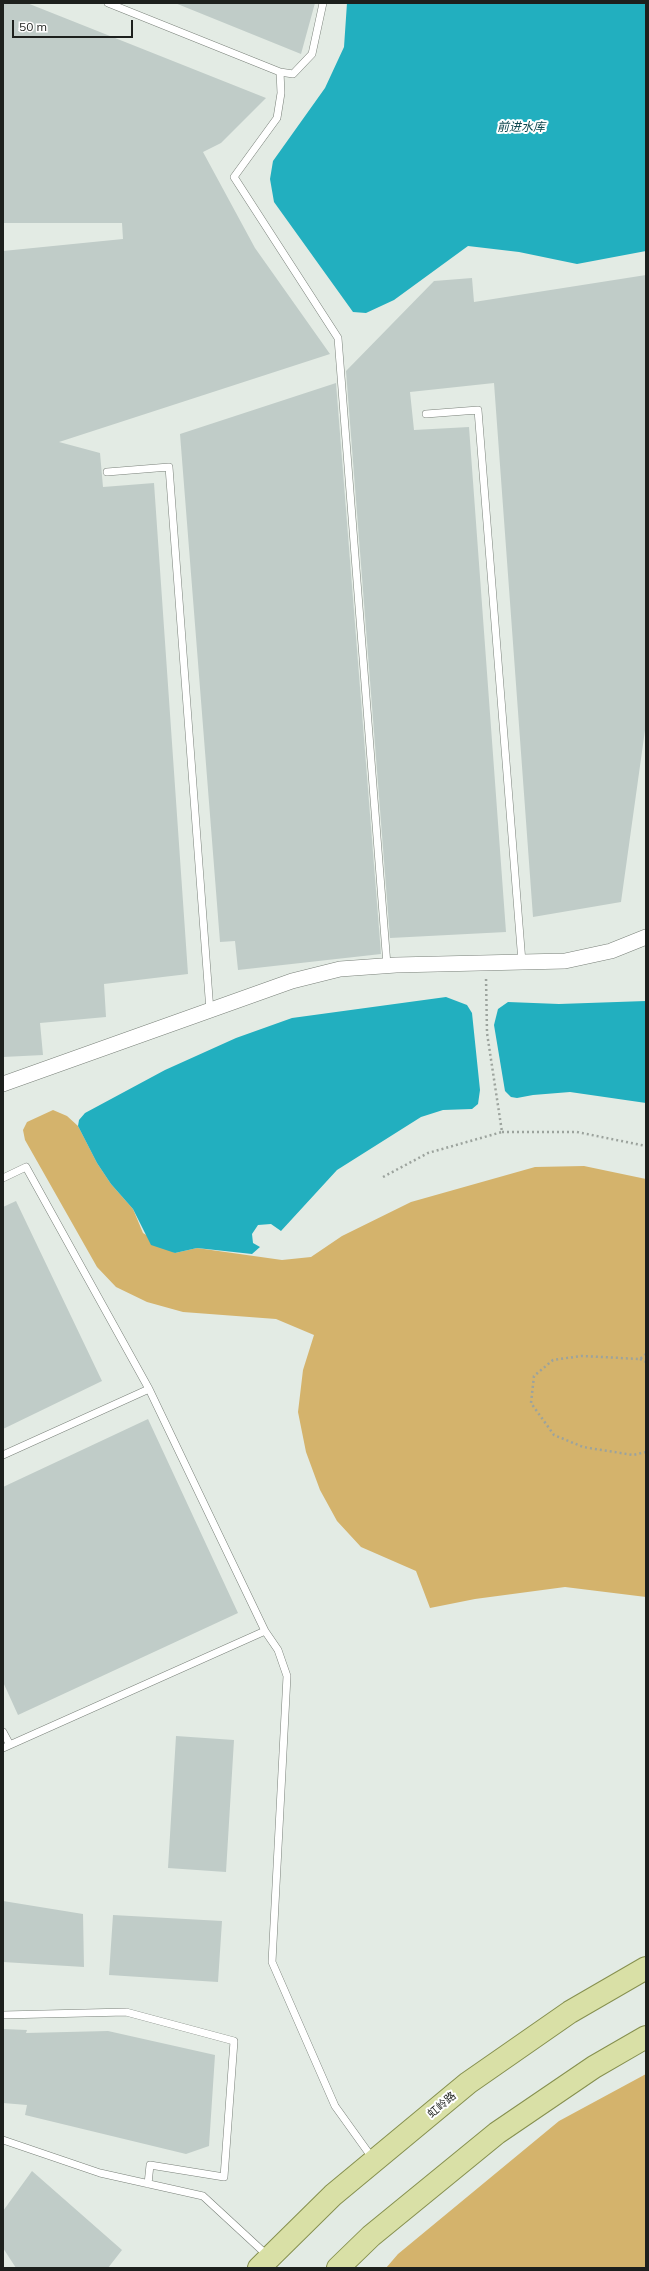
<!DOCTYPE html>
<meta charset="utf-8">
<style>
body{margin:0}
#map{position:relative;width:649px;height:2271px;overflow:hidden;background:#e3ebe4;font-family:Mulish,sans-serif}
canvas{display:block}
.frame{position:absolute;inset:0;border:4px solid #1d201d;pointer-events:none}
.scale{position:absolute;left:12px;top:20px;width:121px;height:18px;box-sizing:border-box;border:2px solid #1d201d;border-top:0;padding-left:5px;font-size:12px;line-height:14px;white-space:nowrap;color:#1d201d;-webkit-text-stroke:3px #fff;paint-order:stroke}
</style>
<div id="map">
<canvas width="649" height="2271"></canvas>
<div class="frame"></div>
<div class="scale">50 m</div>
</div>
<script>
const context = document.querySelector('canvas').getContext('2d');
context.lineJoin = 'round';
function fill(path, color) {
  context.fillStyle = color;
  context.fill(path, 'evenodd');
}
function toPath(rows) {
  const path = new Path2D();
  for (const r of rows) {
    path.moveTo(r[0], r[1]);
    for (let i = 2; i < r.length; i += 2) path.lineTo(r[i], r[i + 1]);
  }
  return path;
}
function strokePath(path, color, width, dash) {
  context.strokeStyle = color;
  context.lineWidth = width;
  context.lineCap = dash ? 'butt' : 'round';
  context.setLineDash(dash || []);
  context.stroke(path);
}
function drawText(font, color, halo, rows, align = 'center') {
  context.font = font + ' Mulish,"Noto Sans SC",sans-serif';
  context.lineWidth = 4;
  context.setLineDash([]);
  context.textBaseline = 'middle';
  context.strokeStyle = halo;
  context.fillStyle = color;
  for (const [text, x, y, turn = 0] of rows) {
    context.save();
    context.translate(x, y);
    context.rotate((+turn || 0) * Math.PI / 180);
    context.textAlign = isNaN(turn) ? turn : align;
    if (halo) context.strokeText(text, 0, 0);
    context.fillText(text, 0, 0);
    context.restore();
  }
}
fill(toPath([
 [53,1110,67,1116,78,1126,97,1163,111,1184,133,1209,143,1233,175,1253,197,1248,282,1260,311,1257,342,1236,411,1202,535,1167,584,1166,646,1179,646,1597,565,1587,475,1599,430,1608,416,1571,361,1547,337,1521,320,1490,306,1452,298,1412,303,1370,314,1335,276,1319,183,1312,147,1302,116,1287,97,1267,25,1140,23,1130,27,1122],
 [646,2074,646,2268,386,2268,398,2254,559,2121]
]), '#d4b36c');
fill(toPath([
 [347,3,646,3,646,251,577,264,519,252,468,246,394,300,366,313,353,312,274,202,270,179,273,161,325,88,344,47],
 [446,997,467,1005,472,1013,480,1090,478,1104,472,1109,443,1110,421,1117,337,1170,281,1231,271,1224,258,1225,252,1234,253,1243,260,1247,252,1254,197,1248,175,1253,151,1245,133,1209,111,1184,97,1163,78,1126,79,1120,85,1113,165,1070,236,1038,292,1018],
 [646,1001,646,1103,570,1092,533,1095,517,1098,511,1097,505,1091,494,1025,498,1009,508,1002,559,1004]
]), '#22afbf');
fill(toPath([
 [3,3,27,3,266,98,221,143,203,152,255,248,330,354,59,442,100,453,103,487,154,483,188,974,104,984,106,1017,40,1023,43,1055,3,1057,3,251,123,239,122,223,3,223],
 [175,3,315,3,301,54],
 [646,275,646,723,621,902,533,917,494,383,410,392,414,430,469,427,506,932,390,938,346,371,434,281,472,278,474,302],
 [336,383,381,954,238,970,235,941,220,942,180,434],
 [16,1201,102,1381,3,1429,3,1207],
 [148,1419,238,1613,18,1715,3,1682,3,1487],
 [176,1736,234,1740,226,1872,168,1868],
 [3,1901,83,1914,84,1967,3,1962],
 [113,1915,222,1921,218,1982,109,1975],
 [3,2029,27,2030,26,2033,108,2031,215,2055,209,2146,186,2154,25,2115,27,2105,3,2103],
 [32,2171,122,2250,108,2268,16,2268,3,2248,3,2211]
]), '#c0ccc8');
const service = toPath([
 [108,3,280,72],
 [323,3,312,54,293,74,280,72,281,93,277,118,234,177,338,338,387,965],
 [426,414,478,410,522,962],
 [107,472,169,467,210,1011],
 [3,1178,26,1167,149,1389,265,1631,3,1748],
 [3,1455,149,1389],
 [265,1631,278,1650,287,1676,272,1962,335,2106,373,2159],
 [3,1732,10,1745],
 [3,2015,126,2012,234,2041,224,2177,150,2165,148,2184],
 [3,2140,100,2173,203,2196,268,2256]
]);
const minor = toPath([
 [3,1084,292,981,340,969,396,965,565,961,611,951,646,937]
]);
const primary = toPath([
 [259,2268,333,2195,468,2083,570,2012,646,1968],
 [338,2268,371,2236,497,2133,594,2067,646,2037]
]);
strokePath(service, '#798079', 8);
strokePath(minor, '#798079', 16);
strokePath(primary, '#86904f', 24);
strokePath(toPath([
 [502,1132,577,1132,646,1146],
 [383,1177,428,1153,502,1132,487,1033,486,977],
 [646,1354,640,1359,581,1356,553,1360,534,1376,531,1403,554,1435,583,1447,633,1455,646,1452],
 [640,1359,646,1362]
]), '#9ca39d', 2.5, [2, 3]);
strokePath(service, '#fff', 7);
strokePath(minor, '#fff', 15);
strokePath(primary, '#d9e0a6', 22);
drawText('11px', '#1d201d', '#fff', [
 ["虹岭路",442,2105,-40]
]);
drawText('italic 12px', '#0f484f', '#fff', [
 ["前进水库",521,127]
]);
</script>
